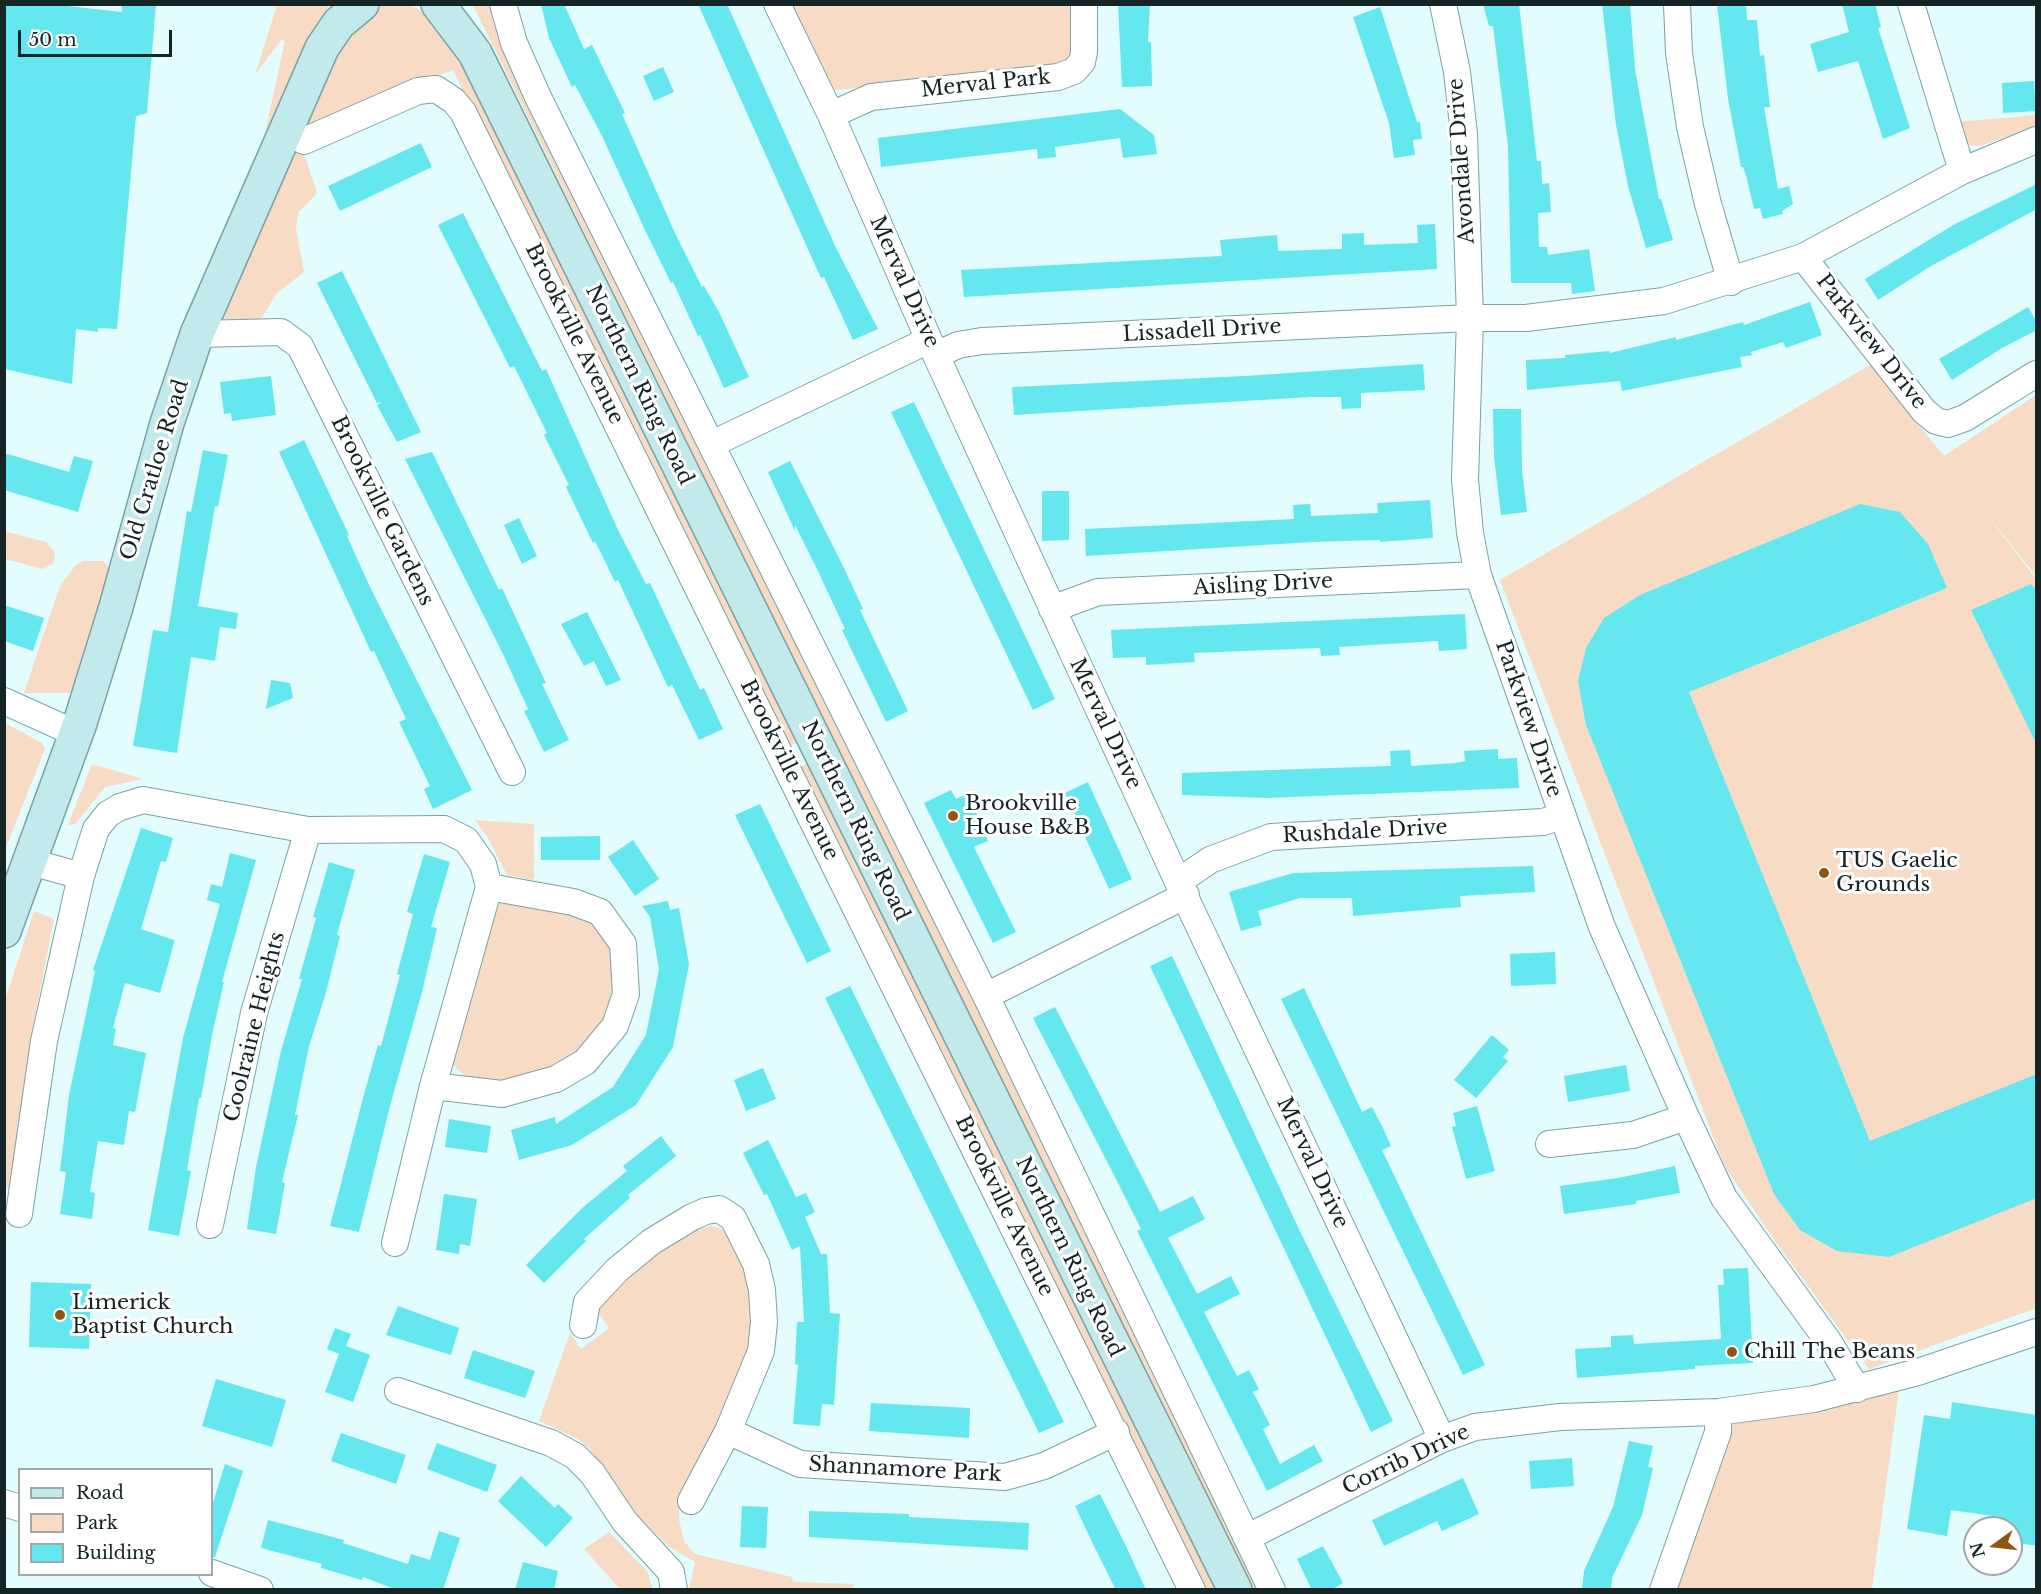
<!DOCTYPE html>
<style>
body{margin:0}
#map{position:relative;width:2041px;height:1594px;overflow:hidden;background:#e3fcfd;font-family:"Libre Baskerville",serif}
canvas{display:block}
.frame{position:absolute;inset:0;border:6px solid #152526;pointer-events:none}
.legend{position:absolute;left:18px;top:1468px;width:195px;height:108px;box-sizing:border-box;background:#fff;border:2px solid #a1a8a8;margin:0;padding:8px 10px;list-style:none;font-size:18px;color:#152526}
.legend li{display:flex;align-items:center;gap:12px;height:30px}
.legend b{width:30px;border:2px solid #a1a8a8}
.north{position:absolute;left:1963px;top:1516px;width:60px;height:60px;box-sizing:border-box;background:#fff;border:2px solid #a1a8a8;border-radius:50%;rotate:255deg;font-size:16px;font-weight:700;line-height:24px;text-align:center;color:#152526}
.north::after{content:'';display:block;margin:auto;width:21px;height:27px;background:#8f5511;clip-path:polygon(50% 0,100% 100%,50% 72%,0 100%)}
.scale{position:absolute;left:18px;top:30px;width:154px;height:27px;box-sizing:border-box;border:3px solid #152526;border-top:0;padding-left:8px;font-size:18px;line-height:21px;white-space:nowrap;color:#152526;-webkit-text-stroke:4px #fff;paint-order:stroke}
</style>
<div id="map">
<canvas width="2041" height="1594"></canvas>
<div class="frame"></div>
<ul class="legend">
<li><b style="height:8px;background:#c2e9ec"></b>Road</li>
<li><b style="height:16px;background:#f7dbc4"></b>Park</li>
<li><b style="height:16px;background:#64e7ee"></b>Building</li>
</ul>
<div class="north">N</div>
<div class="scale">50 m</div>
</div>
<script>
const context = document.querySelector('canvas').getContext('2d');
context.lineJoin = 'round';
function fill(path, color) {
  context.fillStyle = color;
  context.fill(path, 'evenodd');
}
function toPath(rows) {
  const path = new Path2D();
  for (const r of rows) {
    path.moveTo(r[0], r[1]);
    for (let i = 2; i < r.length; i += 2) path.lineTo(r[i], r[i + 1]);
  }
  return path;
}
function strokePath(path, color, width, dash) {
  context.strokeStyle = color;
  context.lineWidth = width;
  context.lineCap = dash ? 'butt' : 'round';
  context.setLineDash(dash || []);
  context.stroke(path);
}
function drawText(font, color, halo, rows, align = 'center') {
  context.font = font + ' "Libre Baskerville",serif';
  context.lineWidth = 6;
  context.setLineDash([]);
  context.textBaseline = 'middle';
  context.strokeStyle = halo;
  context.fillStyle = color;
  for (const [text, x, y, turn = 0] of rows) {
    context.save();
    context.translate(x, y);
    context.rotate((+turn || 0) * Math.PI / 180);
    context.textAlign = isNaN(turn) ? turn : align;
    if (halo) context.strokeText(text, 0, 0);
    context.fillText(text, 0, 0);
    context.restore();
  }
}
fill(toPath([
 [382,4,408,5,418,9,448,36,800,741,787,747,453,70,297,133,317,193,298,213,296,229,304,272,276,294,260,321,224,319,296,133,323,69,367,10],
 [277,5,329,5,265,133,285,41,281,40,255,75],
 [473,5,491,5,1264,1589,1251,1589],
 [788,5,1075,5,1074,56,1058,68,836,90,825,84],
 [2036,115,2036,126,1980,146,1967,145,1957,122],
 [1870,365,1944,456,2036,395,2036,576,1980,505,2036,579,2036,1308,1869,1369,1775,1241,1724,1165,1500,580],
 [4,531,46,542,55,552,54,563,43,569,5,559],
 [83,561,103,561,110,569,72,693,24,693,60,586,75,566],
 [5,723,42,743,45,749,5,850],
 [809,761,1217,1589,1199,1589,798,770],
 [92,764,143,779,105,787,75,824,68,825],
 [475,820,534,824,534,880,507,875,487,836],
 [499,903,569,906,595,917,617,956,618,1000,602,1028,577,1056,536,1078,497,1082,465,1076,449,1061,492,911],
 [34,911,54,919,33,1026,11,1185,5,1190,5,1000],
 [711,1226,724,1230,733,1240,745,1266,751,1288,752,1336,739,1383,679,1504,679,1520,684,1541,695,1554,792,1577,793,1582,853,1584,852,1589,689,1589,695,1562,668,1546,639,1517,590,1449,578,1439,539,1421,570,1333,581,1349,609,1328,599,1314,599,1303,643,1260,687,1233],
 [1899,1389,1872,1589,1672,1590,1670,1584,1733,1422],
 [609,1532,647,1571,653,1589,620,1589,584,1549]
]), '#f7dbc4');
fill(toPath([
 [4,4,50,4,122,12,122,4,156,4,147,113,136,116,117,329,98,328,98,332,76,329,72,384,4,369],
 [541,4,564,4,584,49,592,45,625,113,622,114,675,233,702,287,704,286,719,312,749,377,724,388,700,335,698,336,673,282,671,283,645,230,602,136,575,85,572,87,549,38],
 [698,4,727,4,836,248,878,329,853,340,824,277,821,278,811,256],
 [1118,4,1150,4,1148,42,1151,42,1152,86,1122,87],
 [1483,4,1519,4,1537,161,1541,161,1542,184,1549,183,1551,212,1538,213,1539,247,1547,247,1548,255,1589,249,1595,291,1572,294,1571,283,1511,283,1508,146,1493,26,1489,26],
 [1602,4,1630,4,1635,69,1642,108,1659,199,1661,199,1673,240,1646,248,1628,186,1616,125],
 [1717,4,1746,4,1747,20,1757,20,1760,56,1764,55,1770,107,1764,107,1778,189,1789,186,1793,204,1782,211,1783,214,1763,219,1760,208,1754,209,1746,175,1743,167,1741,167,1728,99],
 [1842,4,1875,4,1881,27,1878,28,1910,128,1883,139,1858,61,1818,72,1810,44,1849,32],
 [1380,7,1417,122,1420,122,1422,139,1413,140,1415,155,1394,158,1389,123,1353,17],
 [663,67,674,92,654,101,643,76],
 [2034,81,2036,111,2003,113,2002,83],
 [1120,109,1154,135,1157,154,1123,158,1120,138,1055,147,1056,157,1038,159,1037,149,881,167,878,138],
 [421,143,432,167,340,211,328,186],
 [2037,184,2037,209,1931,266,1878,300,1865,279,1955,224],
 [463,213,542,371,546,369,618,530,646,584,650,583,700,690,704,688,723,729,699,740,672,685,668,687,618,580,615,582,595,541,593,543,566,487,569,485,544,435,547,433,514,366,510,368,438,225],
 [1435,224,1437,269,964,297,961,270,1222,256,1220,240,1277,235,1278,251,1342,249,1342,234,1364,233,1364,245,1418,243,1417,225],
 [342,271,421,432,397,442,377,405,382,402,377,403,317,283],
 [1810,302,1822,335,1786,348,1783,342,1751,352,1752,355,1740,357,1742,367,1622,391,1620,381,1527,390,1526,360,1565,358,1565,355,1609,351,1610,353,1676,337,1676,340,1743,322,1744,325],
 [2028,307,2037,322,2037,330,2002,348,1952,380,1939,359],
 [1423,364,1425,390,1361,393,1361,408,1342,409,1341,397,1310,397,1014,415,1012,387,1245,376],
 [271,376,276,415,232,421,231,413,224,414,220,382],
 [914,402,1055,699,1033,710,891,412],
 [1493,409,1521,409,1522,470,1527,512,1501,515,1494,456],
 [304,440,349,535,347,536,370,587,472,790,433,809,424,789,430,786,399,722,406,719,374,651,371,652,366,641,279,452],
 [203,450,228,455,218,507,215,506,198,606,238,613,236,629,220,627,215,661,191,657,177,753,133,746,153,630,168,632,187,511,191,512],
 [432,452,499,590,502,588,546,683,542,684,569,740,544,752,524,711,528,709,503,654,405,459],
 [4,453,69,472,74,456,93,461,78,512,4,490],
 [790,461,844,568,863,609,860,610,908,711,886,722,842,630,845,629,816,567,795,525,795,531,768,472],
 [1042,491,1069,491,1069,540,1042,541],
 [1430,500,1433,538,1380,542,1380,540,1312,542,1086,556,1085,529,1294,519,1293,505,1310,504,1311,516,1378,513,1377,503],
 [1860,504,1900,512,1928,544,1947,588,1689,692,1870,1141,2037,1074,2037,1198,1889,1257,1837,1251,1800,1230,1774,1194,1586,725,1578,681,1586,648,1604,618,1640,595],
 [519,518,537,556,522,564,504,525],
 [2031,584,2037,591,2037,745,1971,610],
 [4,605,44,618,33,651,4,641],
 [587,612,621,680,606,686,594,661,584,666,561,624],
 [1465,614,1467,649,1439,651,1438,641,1339,647,1340,655,1321,656,1320,648,1194,653,1195,662,1146,665,1146,657,1113,658,1111,630],
 [271,680,290,683,293,698,266,709],
 [1498,749,1498,759,1517,758,1519,788,1267,798,1182,795,1182,773,1391,766,1390,751,1410,750,1411,766,1456,763,1465,761,1464,751],
 [1088,782,1132,879,1109,889,1065,793],
 [951,790,956,799,967,794,980,821,988,841,974,847,1016,932,993,943,924,803],
 [760,804,831,951,807,963,735,815],
 [141,828,173,838,166,862,161,861,141,929,174,940,174,943,160,993,125,983,113,1028,116,1029,113,1045,146,1053,135,1112,129,1111,124,1145,98,1141,90,1192,95,1193,92,1219,60,1214,66,1172,60,1171,69,1095,95,971,93,970],
 [600,836,600,860,541,860,541,837],
 [633,840,659,879,635,896,608,857],
 [230,853,256,860,222,982,224,982,212,1035,201,1098,199,1098,187,1170,191,1171,179,1236,148,1230,183,1038,220,904,207,900,211,884,222,887],
 [424,854,450,862,431,927,437,928,422,992,390,1106,359,1232,330,1226,363,1098,378,1045,381,1046,400,975,397,974,413,914,407,912],
 [329,862,355,870,337,935,340,936,325,996,309,1046,295,1115,298,1115,282,1182,285,1183,276,1234,247,1229,256,1167,281,1051,302,979,299,979,316,918,313,917],
 [1533,866,1535,892,1460,896,1461,907,1353,916,1352,898,1300,898,1258,911,1262,925,1241,931,1229,892,1293,873],
 [668,901,670,910,679,908,689,964,673,1047,636,1105,572,1145,519,1160,511,1130,555,1117,556,1124,613,1087,646,1035,659,969,650,917,642,906],
 [1555,952,1556,984,1511,986,1510,954],
 [1172,956,1296,1223,1393,1421,1371,1432,1150,966],
 [850,986,1064,1422,1039,1433,825,998],
 [1304,988,1362,1112,1372,1107,1383,1128,1391,1146,1382,1150,1485,1365,1463,1375,1281,999],
 [1055,1007,1160,1212,1193,1196,1205,1219,1168,1238,1197,1294,1231,1276,1240,1294,1204,1312,1237,1376,1249,1370,1259,1389,1253,1392,1270,1425,1263,1429,1280,1464,1314,1445,1323,1461,1267,1491,1137,1231,1141,1229,1115,1177,1033,1018],
 [1492,1035,1509,1050,1503,1057,1508,1061,1476,1098,1454,1080],
 [1626,1065,1630,1091,1568,1102,1564,1076],
 [763,1068,776,1099,746,1111,734,1080],
 [1477,1106,1495,1171,1466,1179,1452,1127,1456,1126,1453,1113],
 [449,1119,491,1126,487,1153,445,1147],
 [661,1136,676,1156,628,1195,630,1198,584,1239,586,1241,544,1283,526,1265,581,1209,627,1171,623,1166],
 [768,1140,796,1197,806,1193,815,1212,805,1217,821,1254,827,1254,830,1313,840,1314,834,1405,822,1404,820,1426,793,1424,798,1365,795,1364,797,1322,804,1322,800,1246,792,1250,767,1194,764,1195,743,1153],
 [1675,1166,1680,1193,1636,1201,1636,1204,1564,1214,1560,1186,1618,1178],
 [444,1194,477,1199,470,1246,460,1244,459,1254,436,1250],
 [1748,1268,1753,1363,1695,1366,1695,1369,1577,1378,1575,1349,1611,1347,1611,1336,1633,1335,1634,1344,1721,1339,1718,1285,1724,1285,1723,1269],
 [31,1282,91,1284,89,1349,29,1347],
 [398,1306,459,1328,451,1355,386,1335],
 [335,1328,351,1334,346,1346,370,1355,353,1402,325,1392,339,1354,327,1349],
 [473,1350,535,1371,525,1398,464,1378],
 [216,1379,286,1400,272,1447,202,1426],
 [1952,1402,2037,1415,2037,1546,2011,1542,2011,1528,1998,1528,2000,1517,1951,1510,1947,1536,1907,1529,1924,1415,1950,1419],
 [871,1403,970,1408,969,1438,869,1431],
 [341,1433,406,1455,396,1484,331,1461],
 [1629,1441,1653,1446,1648,1467,1653,1468,1642,1515,1612,1578,1611,1590,1582,1590,1584,1571,1613,1507],
 [437,1443,497,1465,487,1492,427,1469],
 [1572,1458,1574,1486,1531,1489,1529,1461],
 [225,1464,243,1471,215,1557,212,1557,212,1506],
 [521,1476,555,1508,558,1504,573,1518,546,1547,498,1501],
 [1463,1478,1479,1514,1442,1531,1437,1521,1384,1546,1372,1520],
 [1100,1494,1126,1546,1146,1590,1116,1590,1094,1546,1075,1506],
 [742,1506,768,1507,766,1548,740,1547],
 [809,1511,909,1514,909,1517,1029,1523,1028,1550,809,1537],
 [268,1520,344,1540,343,1543,408,1564,411,1554,430,1560,439,1531,460,1538,443,1590,397,1590,363,1577,362,1580,321,1568,322,1564,261,1548],
 [1323,1546,1343,1583,1331,1590,1312,1590,1297,1559],
 [523,1562,558,1571,554,1590,515,1590]
]), '#64e7ee');
const street = toPath([
 [503,4,514,43,538,97,986,996,1272,1590],
 [777,4,831,115,929,340,1178,882,1442,1439],
 [1443,4,1457,72,1464,134,1470,318,1465,480,1470,533,1478,575,1602,927,1686,1117,1724,1198,1828,1341,1857,1389],
 [1677,4,1679,53,1690,127,1708,204,1731,282],
 [1911,4,1962,171],
 [831,115,871,97,1058,77,1074,71,1082,62,1084,52,1084,4],
 [304,141,418,91,436,89,454,101,463,112,1192,1590],
 [1803,257,1924,411,1936,421,1948,424,1965,418,2036,374],
 [197,334,281,332,300,346,512,772],
 [936,355,958,345,982,341,1470,318,1526,318,1664,301,1803,257,1962,171,2036,140],
 [712,444,929,340],
 [1052,609,1098,592,1478,575],
 [4,701,77,734],
 [31,862,81,876,96,829,108,814,120,807,143,800,308,830,444,829,466,840,483,864,489,887,433,1086,395,1243],
 [1178,882,1210,860,1271,837,1543,822,1562,816],
 [986,996,1186,895],
 [433,1086,502,1094,556,1079,585,1062,615,1026,626,994,623,944,600,912,573,902,489,887],
 [1549,1144,1633,1135,1686,1117],
 [19,1214,44,1041,81,876],
 [210,1225,254,1013,308,830],
 [583,1325,587,1302,617,1270,651,1242,692,1217,706,1211,719,1209,733,1218,756,1264,762,1290,764,1322,761,1351,728,1431,800,1464,1005,1477,1044,1466,1116,1432],
 [398,1391,551,1443,575,1456,592,1473,625,1522,671,1572,674,1590],
 [691,1501,728,1431],
 [4,1503,20,1508],
 [1248,1537,1442,1439,1475,1427,1560,1417,1718,1412,1814,1399,1918,1372,2036,1332],
 [212,1573,260,1590],
 [1663,1590,1718,1432,1718,1412]
]);
const secondary = toPath([
 [438,4,475,53,1235,1590],
 [4,931,80,723,116,607,167,423,197,334,322,48,339,23,362,4]
]);
strokePath(street, '#7aa2a4', 28);
strokePath(secondary, '#7aa2a4', 36);
strokePath(street, '#fff', 26);
strokePath(secondary, '#c2e9ec', 33);
for (const [x, y, r, color] of [
 [953,816,6,"#8f5511"],
 [1824,873,6,"#8f5511"],
 [60,1315,6,"#8f5511"],
 [1732,1352,6,"#8f5511"]
]) {
  const dot = new Path2D();
  dot.arc(x, y, r, 0, 2 * Math.PI);
  context.fillStyle = color;
  context.fill(dot);
  strokePath(dot, '#fff', 2);
}
drawText('21px', '#152526', '#fff', [
 ["Merval Park",986,84,-6],
 ["Avondale Drive",1462,161,-94],
 ["Merval Drive",904,282,66],
 ["Lissadell Drive",1202,331,-3],
 ["Brookville Avenue",574,334,64],
 ["Parkview Drive",1871,342,52],
 ["Northern Ring Road",639,385,64],
 ["Old Cratloe Road",155,470,-73],
 ["Brookville Gardens",382,511,64],
 ["Aisling Drive",1263,585,-3],
 ["Parkview Drive",1528,719,71],
 ["Merval Drive",1105,724,65],
 ["Brookville Avenue",789,770,64],
 ["Northern Ring Road",855,821,64],
 ["Rushdale Drive",1365,832,-3],
 ["Coolraine Heights",255,1027,-76],
 ["Merval Drive",1312,1163,65],
 ["Brookville Avenue",1004,1206,64],
 ["Northern Ring Road",1069,1257,64],
 ["Corrib Drive",1406,1460,-25],
 ["Shannamore Park",905,1470,3]
]);
drawText('21px', '#152526', '#fff', [
 ["Brookville",965,804],
 ["House B&B",965,828],
 ["TUS Gaelic",1836,861],
 ["Grounds",1836,885],
 ["Limerick",72,1303],
 ["Baptist Church",72,1327],
 ["Chill The Beans",1744,1352]
], 'left');
</script>
